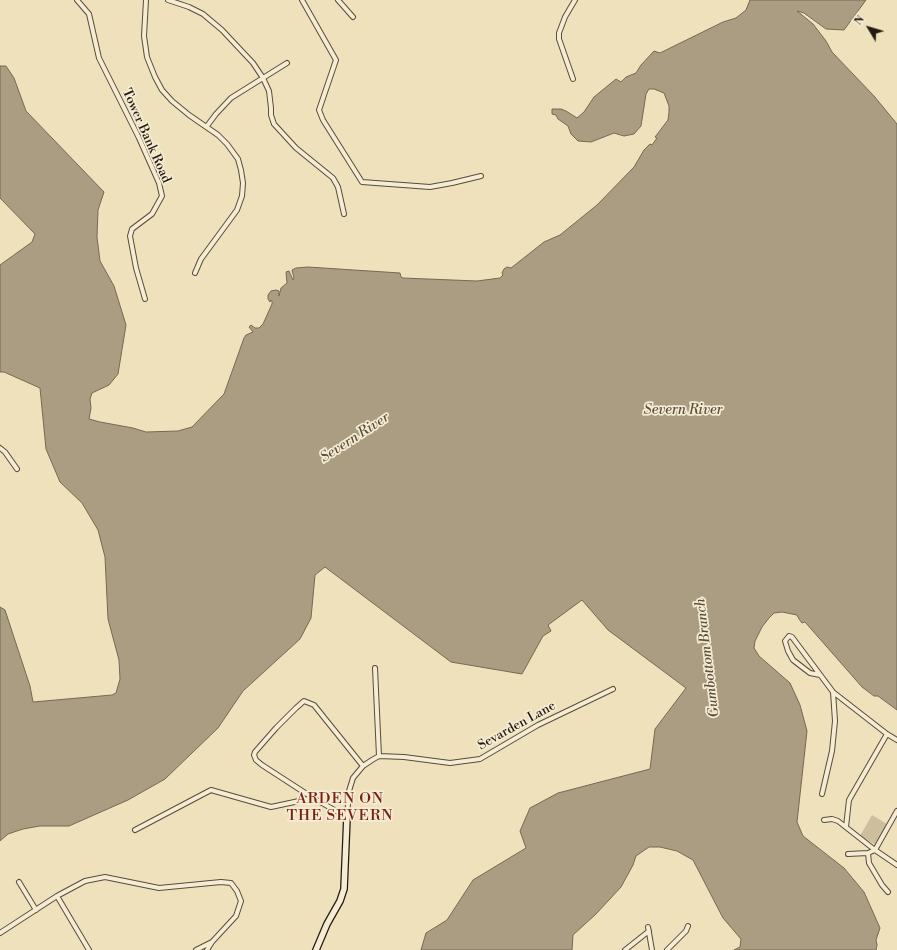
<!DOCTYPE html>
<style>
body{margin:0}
#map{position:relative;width:897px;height:950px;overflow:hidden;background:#efe1bb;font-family:"Libre Bodoni",serif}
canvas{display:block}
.north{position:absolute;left:849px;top:8px;width:40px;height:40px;-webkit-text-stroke:3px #f5ecd3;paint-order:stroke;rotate:308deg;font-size:11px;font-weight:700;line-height:16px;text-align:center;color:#251a11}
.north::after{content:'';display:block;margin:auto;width:14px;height:18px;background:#251a11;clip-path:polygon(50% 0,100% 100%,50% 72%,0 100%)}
</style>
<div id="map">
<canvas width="897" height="950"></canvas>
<div class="north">N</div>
</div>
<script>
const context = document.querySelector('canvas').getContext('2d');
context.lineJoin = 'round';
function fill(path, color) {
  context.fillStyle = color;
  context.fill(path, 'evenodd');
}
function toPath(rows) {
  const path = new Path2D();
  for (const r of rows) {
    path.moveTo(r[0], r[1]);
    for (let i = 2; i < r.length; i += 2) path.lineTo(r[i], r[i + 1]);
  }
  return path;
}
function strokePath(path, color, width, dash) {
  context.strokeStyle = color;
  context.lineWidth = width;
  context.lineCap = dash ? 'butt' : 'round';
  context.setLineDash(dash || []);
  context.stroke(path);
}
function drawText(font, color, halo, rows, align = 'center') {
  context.font = font + ' "Libre Bodoni",serif';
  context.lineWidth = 3.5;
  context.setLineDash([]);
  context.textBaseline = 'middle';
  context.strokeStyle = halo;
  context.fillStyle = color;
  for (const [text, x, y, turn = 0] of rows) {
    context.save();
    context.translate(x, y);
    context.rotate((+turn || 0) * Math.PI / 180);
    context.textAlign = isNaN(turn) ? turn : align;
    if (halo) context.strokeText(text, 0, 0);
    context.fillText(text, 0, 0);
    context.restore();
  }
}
fill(toPath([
 [872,815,887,824,876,845,860,836]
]), '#cdbf9e');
const water = toPath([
 [750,0,866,0,844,30,826,29,804,13,797,11,813,24,826,41,832,52,874,96,897,124,897,710,878,696,874,696,862,687,805,622,802,623,799,619,797,615,782,612,774,613,769,618,762,627,755,641,754,648,759,656,790,683,800,705,807,731,797,822,803,836,844,868,864,892,880,928,876,940,877,945,876,950,734,950,740,947,741,939,723,918,693,860,677,851,660,847,649,847,636,856,633,865,621,887,596,914,573,935,572,950,421,950,426,933,447,920,473,880,526,848,520,831,530,808,558,793,650,769,655,729,686,688,608,630,582,600,548,625,551,631,543,636,522,674,451,662,325,567,315,575,311,618,300,639,243,691,218,728,165,779,128,800,69,826,40,826,23,829,8,834,0,841,0,607,5,610,30,686,33,702,112,695,116,693,120,679,119,660,108,619,105,557,98,530,82,503,60,482,46,449,40,388,4,372,0,372,0,265,32,242,35,234,0,198,0,66,6,66,14,78,26,111,104,192,98,210,97,237,100,261,114,286,126,325,118,374,109,385,92,393,90,399,91,408,89,419,100,422,133,428,146,432,178,431,192,427,224,394,244,338,246,335,253,332,249,327,251,325,255,328,259,328,263,324,272,304,272,301,271,300,270,302,268,299,268,295,271,291,276,290,279,291,279,296,281,288,287,283,286,272,289,271,293,280,294,278,292,270,296,268,308,267,400,273,401,277,403,278,477,281,500,278,503,275,502,273,504,269,507,267,511,268,544,242,560,235,597,205,634,167,644,150,650,144,652,145,657,138,655,137,668,120,669,112,669,106,664,93,654,89,649,89,646,94,641,126,634,134,624,136,614,133,591,142,578,141,571,134,568,126,558,119,556,115,552,114,552,109,561,109,566,111,577,118,584,112,594,97,616,79,621,82,626,77,636,73,641,65,654,51,660,53,723,22,736,18,746,10,750,0]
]);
fill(water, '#aa9d81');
strokePath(water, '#756954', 1);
const street = toPath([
 [77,0,89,14,99,58,139,138,159,183,162,196,152,214,132,229,130,236,136,268,145,299],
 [146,0,144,36,147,57,155,77,162,90,172,101,189,115,218,135,227,144,238,159,241,170,243,183,242,196,237,210,201,259,195,273],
 [168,0,189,7,203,14,222,30,253,63,263,78,269,91,271,108,271,115,274,124,296,148,333,178,338,187,344,214],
 [302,0,336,60,319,110,323,120,362,182,430,187,452,183,481,176],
 [338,0,353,17],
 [573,79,559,39,559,33,565,17,575,0],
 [207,126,216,114,231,98,287,63],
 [0,448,5,452,17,469],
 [375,668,379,756],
 [820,675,810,673,793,660,788,651,785,641,789,636,792,637,833,692,887,734,897,740],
 [363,766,314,705,304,701,296,708,276,728,255,752,254,755,256,760,262,765,313,798,347,817,349,791,353,778,363,766,372,760,379,756,404,757,450,763,480,759,538,725,613,689],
 [822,794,832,751,835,721,833,692],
 [824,820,832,819,838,821,875,850,897,865],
 [846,827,849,800,887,734],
 [135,830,211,790,271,807,313,798],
 [875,850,868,853,869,863,882,885,888,892],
 [875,850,897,811],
 [848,854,868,853],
 [19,882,36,910],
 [57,896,89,950],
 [648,927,652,950],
 [0,933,57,896,85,881,105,877,159,888,221,882,231,883,237,891,241,901,236,916,212,942,207,950],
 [196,950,212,942],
 [625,950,649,931],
 [667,950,686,931,688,926]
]);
const secondary = toPath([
 [316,950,327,924,340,901,344,889,347,817]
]);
strokePath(street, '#584c3c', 6);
strokePath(secondary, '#251a11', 8);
strokePath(street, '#f5ecd3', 4);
strokePath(secondary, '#f5ecd3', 5.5);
drawText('13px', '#251a11', '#f5ecd3', [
 ["Tower Bank Road",146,136,66],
 ["Sevarden Lane",517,726,-29]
]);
drawText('italic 14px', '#5a4e3e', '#f5ecd3', [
 ["Severn River",683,411],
 ["Severn River",355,438,-33],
 ["Gumbottom Branch",708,658,-97]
]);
context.letterSpacing = '1px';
drawText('15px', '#7a1f14', '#f5ecd3', [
 ["ARDEN ON",340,799],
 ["THE SEVERN",340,816]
]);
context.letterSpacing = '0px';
</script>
